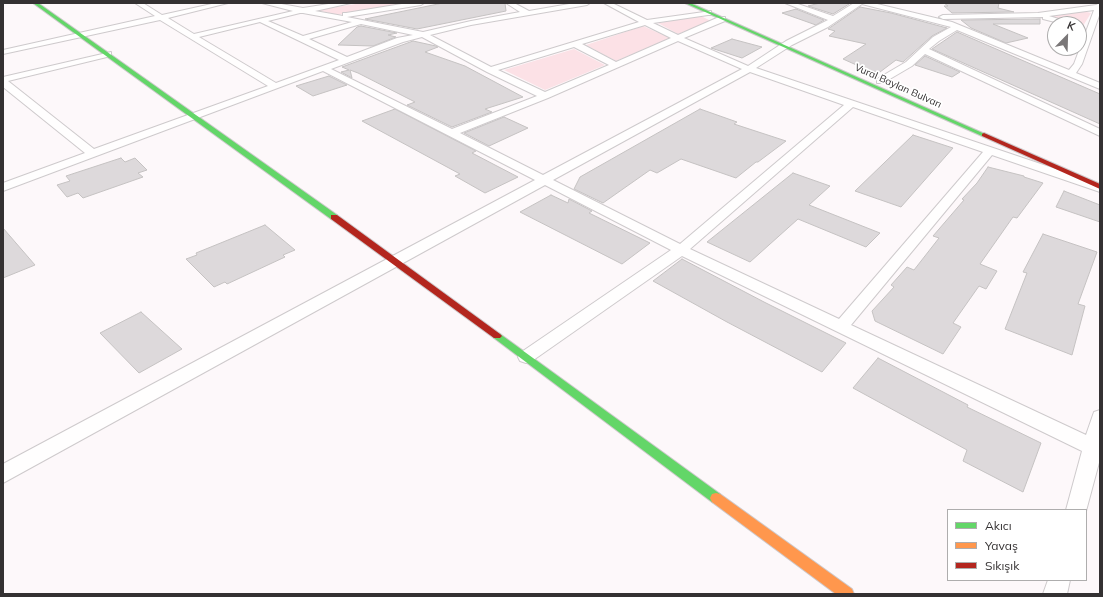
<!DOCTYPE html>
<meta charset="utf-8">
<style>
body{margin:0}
#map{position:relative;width:1103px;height:597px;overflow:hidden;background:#fdf8fa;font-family:Mulish,sans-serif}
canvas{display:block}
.frame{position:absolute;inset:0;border:4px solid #343132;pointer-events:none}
.legend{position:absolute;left:947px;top:509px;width:140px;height:72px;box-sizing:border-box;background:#fff;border:1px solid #aeadad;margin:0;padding:5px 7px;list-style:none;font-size:12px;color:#343132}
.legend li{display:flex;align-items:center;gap:8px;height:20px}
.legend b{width:20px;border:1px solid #aeadad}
.north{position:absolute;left:1047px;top:16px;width:40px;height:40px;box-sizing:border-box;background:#fff;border:1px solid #aeadad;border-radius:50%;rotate:23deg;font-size:11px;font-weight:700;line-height:16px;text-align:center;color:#343132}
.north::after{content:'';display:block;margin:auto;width:14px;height:18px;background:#7a7778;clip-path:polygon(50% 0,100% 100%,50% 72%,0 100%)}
</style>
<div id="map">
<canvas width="1103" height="597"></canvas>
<div class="frame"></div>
<ul class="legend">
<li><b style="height:5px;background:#63d668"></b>Akıcı</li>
<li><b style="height:5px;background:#ff974d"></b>Yavaş</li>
<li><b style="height:5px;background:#b3261e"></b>Sıkışık</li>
</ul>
<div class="north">K</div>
</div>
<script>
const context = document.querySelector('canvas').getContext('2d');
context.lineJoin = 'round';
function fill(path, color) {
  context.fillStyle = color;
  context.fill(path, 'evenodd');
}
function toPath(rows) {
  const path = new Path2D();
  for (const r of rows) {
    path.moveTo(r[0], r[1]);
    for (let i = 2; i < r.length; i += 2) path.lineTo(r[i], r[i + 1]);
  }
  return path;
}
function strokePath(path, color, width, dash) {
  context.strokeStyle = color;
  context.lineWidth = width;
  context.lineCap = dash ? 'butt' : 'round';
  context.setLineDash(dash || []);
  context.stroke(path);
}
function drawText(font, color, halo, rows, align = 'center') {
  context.font = font + ' Mulish,sans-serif';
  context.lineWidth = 3.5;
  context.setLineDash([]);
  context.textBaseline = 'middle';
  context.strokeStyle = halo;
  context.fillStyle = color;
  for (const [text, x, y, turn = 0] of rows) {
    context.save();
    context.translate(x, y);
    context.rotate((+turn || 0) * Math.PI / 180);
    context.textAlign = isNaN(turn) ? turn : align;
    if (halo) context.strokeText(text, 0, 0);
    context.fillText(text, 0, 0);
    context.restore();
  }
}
fill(toPath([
 [362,3,408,3,337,15,317,10],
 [1083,11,1091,13,1083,26,1048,16],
 [701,16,711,21,678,34,658,23],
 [643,26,670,38,616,61,586,45],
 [574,49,605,65,545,90,504,70]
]), '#fce1e6');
const building = toPath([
 [443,3,505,3,506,11,417,29,365,19,443,3],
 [820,3,846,3,849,4,833,14,808,6,820,3],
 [944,3,999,3,998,8,1014,12,952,13,944,6,948,6,944,3],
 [860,7,891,13,947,28,932,36,903,62,896,60,880,72,870,71,843,59,866,44,829,36,835,31,828,29,860,7],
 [796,9,824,20,816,25,782,13,796,9],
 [1040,19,1040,24,993,24,1028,38,1006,43,971,28,961,20,1040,19],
 [361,26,397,33,388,35,396,37,373,46,338,45,357,27,361,26],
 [957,32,1100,94,1100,124,932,49,957,32],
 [732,39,762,47,742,58,711,48,732,39],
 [413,41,436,46,438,47,425,52,465,66,523,97,485,109,492,112,452,127,407,105,415,102,358,73,350,70,352,78,341,72,349,70,342,67,413,41],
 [925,56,960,72,952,77,915,65,925,56],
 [329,76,347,85,313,96,296,86,329,76],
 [395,109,476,151,472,153,518,177,485,193,455,176,460,174,362,121,395,109],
 [700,109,737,122,734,124,786,141,758,162,756,162,736,178,681,159,657,173,650,170,603,203,574,189,580,177,700,109],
 [504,117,528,128,489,146,464,133,504,117],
 [913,135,953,148,901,207,855,191,913,135],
 [121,158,125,162,135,158,147,170,138,173,143,177,83,198,78,193,67,197,57,185,70,181,66,176,121,158],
 [988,167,1024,176,1024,177,1043,183,1017,218,1013,217,980,264,997,271,986,289,979,286,953,323,961,327,943,354,875,321,872,311,894,287,891,285,907,267,914,270,939,238,933,236,964,200,962,199,977,183,988,167],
 [793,173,830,186,809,205,880,233,866,247,798,219,750,262,707,242,793,173],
 [1064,191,1100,205,1100,222,1056,207,1064,191],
 [551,195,568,203,569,199,592,211,589,213,650,243,622,264,520,212,551,195],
 [265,225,295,250,283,255,285,257,227,284,225,282,214,287,186,259,197,255,196,253,265,225],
 [3,228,35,265,3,278,3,228],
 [1043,234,1097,252,1078,304,1085,306,1072,355,1005,329,1027,273,1023,272,1043,234],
 [682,259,764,302,846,343,822,372,727,322,653,281,682,259],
 [141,312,182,349,139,373,100,333,141,312],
 [878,358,968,405,967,407,1041,443,1023,492,963,461,967,450,853,388,878,358]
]);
fill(building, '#ddd9db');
strokePath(building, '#c5c2c2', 1);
const street = toPath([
 [135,3,143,3,162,15,216,3,228,3,168,18,194,34,293,11,262,3,276,3,303,8,335,3,351,3,315,11,343,16,343,13,346,13,408,3,424,3,421,5,347,17,423,32,471,21,520,12,506,3,514,3,529,11,575,3,590,3,587,5,471,25,430,35,491,67,639,22,604,3,612,3,647,20,711,11,711,15,708,15,653,23,678,35,719,17,725,17,725,21,684,38,748,66,786,41,828,20,785,3,795,3,833,16,854,3,873,3,952,22,1069,70,1074,64,1094,10,1049,16,1075,24,1063,24,1043,19,1043,17,943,19,939,17,943,15,1038,13,1096,5,1100,3,1100,13,1082,64,1076,73,1100,83,1100,89,957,30,939,41,929,49,1100,129,1100,136,925,54,912,66,883,83,877,83,877,79,906,62,933,37,951,27,862,4,828,27,792,45,756,68,1100,184,1100,192,992,155,851,325,1086,435,1094,412,1100,410,1100,459,1086,511,1066,510,1082,451,682,256,532,361,526,363,520,361,518,357,520,353,671,250,545,185,3,483,3,464,535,180,323,71,3,191,3,183,85,153,3,87,3,77,111,52,111,56,8,81,94,149,268,86,160,20,3,54,3,50,155,16,135,3],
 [300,13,303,13,352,22,303,36,268,21,300,13],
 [260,22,339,60,276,83,199,37,260,22],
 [361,24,413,35,397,38,347,57,309,39,361,24],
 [645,25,671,38,616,62,582,44,645,25],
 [422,37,487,72,537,96,452,129,331,69,403,42,422,37],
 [678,41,742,69,543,175,460,133,548,98,678,41],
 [574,47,609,65,545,92,498,70,574,47],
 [750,72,844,105,680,244,553,180,750,72],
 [853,107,983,152,839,319,690,249,853,107],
 [1048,580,1070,580,1067,594,1043,594,1048,580]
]);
const fast = toPath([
 [33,3,38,3,337,215,337,219,331,219,33,3],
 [685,3,690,3,987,135,982,136,685,3],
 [497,333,500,334,720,494,722,498,720,502,716,503,712,502,494,338,492,336,494,334,497,333]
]);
const slow = toPath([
 [716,493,720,494,852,589,854,594,836,594,712,502,710,498,712,494,716,493]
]);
const jam = toPath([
 [984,133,1100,184,1100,189,982,136,982,134,984,133],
 [331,215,337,215,500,334,502,336,500,338,494,338,331,219,331,215]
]);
strokePath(street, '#cecacc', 2);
strokePath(fast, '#cecacc', 2);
strokePath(slow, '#cecacc', 2);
strokePath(jam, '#cecacc', 2);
fill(street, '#fffefe');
fill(fast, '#63d668');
fill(slow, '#ff974d');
fill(jam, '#b3261e');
drawText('10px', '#343132', '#fff', [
 ["Vural Baylan Bulvarı",898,86,24]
]);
</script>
